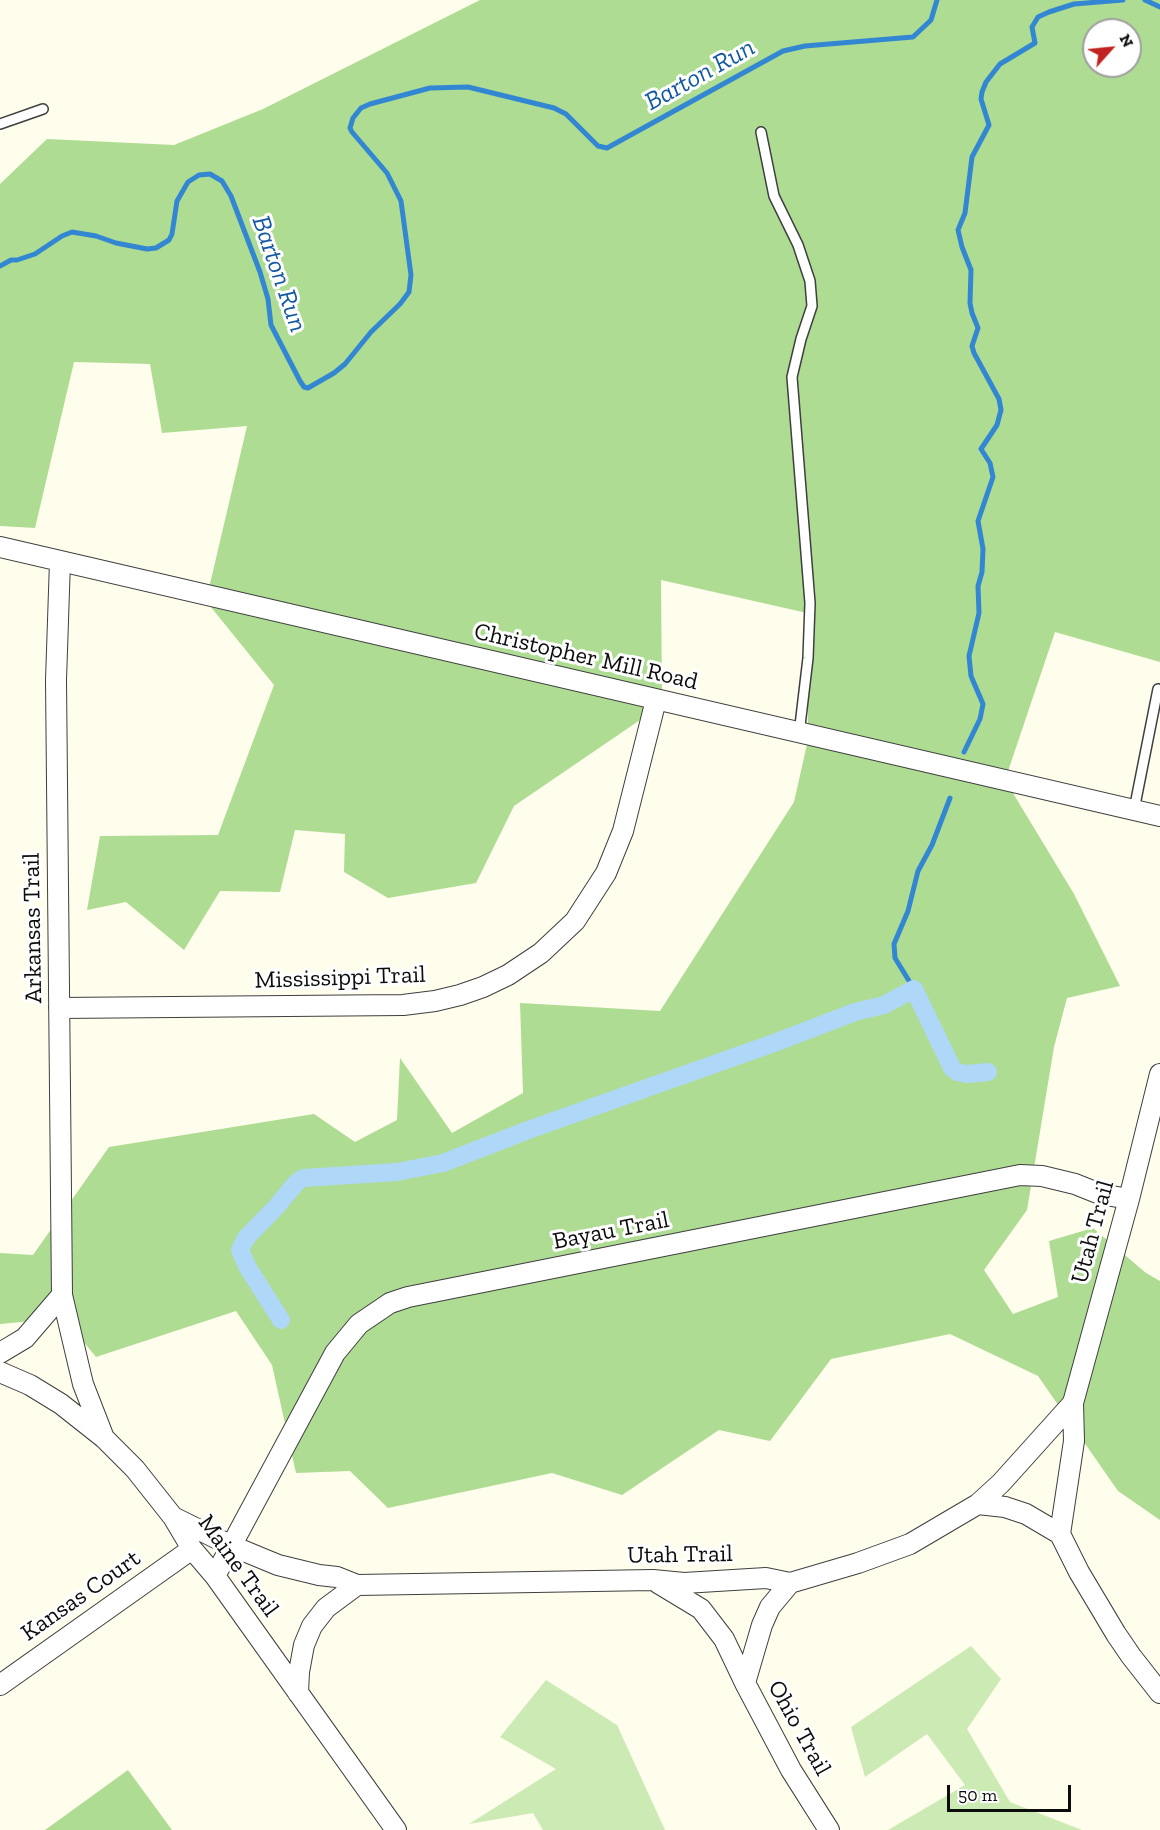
<!DOCTYPE html>
<style>
body{margin:0}
#map{position:relative;width:1160px;height:1830px;overflow:hidden;background:#fffdeb;font-family:"Zilla Slab",serif}
canvas{display:block}
.north{position:absolute;left:1082px;top:18px;width:60px;height:60px;box-sizing:border-box;background:#fff;border:2px solid #9e9e9e;border-radius:50%;rotate:63deg;font-size:16px;font-weight:700;line-height:24px;text-align:center;color:#0c0c0c}
.north::after{content:'';display:block;margin:auto;width:21px;height:27px;background:#c12420;clip-path:polygon(50% 0,100% 100%,50% 72%,0 100%)}
.scale{position:absolute;left:947px;top:1785px;width:124px;height:27px;box-sizing:border-box;border:3px solid #0c0c0c;border-top:0;padding-left:8px;font-size:18px;line-height:21px;white-space:nowrap;color:#0c0c0c;-webkit-text-stroke:4px #fff;paint-order:stroke}
</style>
<div id="map">
<canvas width="1160" height="1830"></canvas>
<div class="north">N</div>
<div class="scale">50 m</div>
</div>
<script>
const context = document.querySelector('canvas').getContext('2d');
context.lineJoin = 'round';
function fill(path, color) {
  context.fillStyle = color;
  context.fill(path, 'evenodd');
}
function toPath(rows) {
  const path = new Path2D();
  for (const r of rows) {
    path.moveTo(r[0], r[1]);
    for (let i = 2; i < r.length; i += 2) path.lineTo(r[i], r[i + 1]);
  }
  return path;
}
function strokePath(path, color, width, dash) {
  context.strokeStyle = color;
  context.lineWidth = width;
  context.lineCap = dash ? 'butt' : 'round';
  context.setLineDash(dash || []);
  context.stroke(path);
}
function drawText(font, color, halo, rows, align = 'center') {
  context.font = font + ' "Zilla Slab",serif';
  context.lineWidth = 6;
  context.setLineDash([]);
  context.textBaseline = 'middle';
  context.strokeStyle = halo;
  context.fillStyle = color;
  for (const [text, x, y, turn = 0] of rows) {
    context.save();
    context.translate(x, y);
    context.rotate((+turn || 0) * Math.PI / 180);
    context.textAlign = isNaN(turn) ? turn : align;
    if (halo) context.strokeText(text, 0, 0);
    context.fillText(text, 0, 0);
    context.restore();
  }
}
fill(toPath([
 [971,1646,1001,1679,967,1729,1010,1802,1082,1830,888,1830,965,1785,927,1734,865,1777,851,1727],
 [546,1680,617,1725,665,1830,543,1830,533,1813,469,1824,556,1769,500,1737]
]), '#cceab4');
fill(toPath([
 [480,0,1160,0,1160,662,1055,632,1005,780,1074,894,1120,986,1067,998,1054,1047,1027,1210,984,1270,1013,1314,1058,1297,1049,1241,1093,1228,1146,1273,1160,1281,1160,1520,1118,1491,1038,1376,950,1334,831,1359,770,1441,719,1430,622,1495,552,1473,388,1508,350,1471,296,1473,272,1365,236,1311,96,1357,64,1318,0,1324,0,1253,33,1255,109,1147,314,1114,355,1142,397,1120,400,1058,452,1133,523,1093,520,1003,660,1011,794,802,808,740,807,613,661,580,662,705,514,806,476,883,388,898,344,872,345,834,295,830,280,892,220,891,184,950,126,902,87,910,100,836,218,835,274,685,206,601,247,426,162,433,150,364,74,362,35,528,0,526,0,184,47,139,174,145,263,109],
 [1094,30,1130,30,1130,66,1094,66],
 [128,1770,172,1830,45,1830]
]), '#aedc93');
strokePath(toPath([
 [1145,0,1160,7],
 [0,266,11,260,17,260,35,254,62,236,72,232,96,236,116,243,147,249,156,248,169,240,172,234,177,201,188,182,199,175,210,174,222,181,231,196,260,272,268,299,271,325,300,381,304,387,308,388,334,373,345,364,371,332,400,304,409,292,411,275,401,201,387,173,352,132,350,128,353,118,361,108,370,104,430,88,468,87,554,108,566,114,598,146,607,148,783,51,805,46,913,37,931,20,937,0],
 [964,752,980,719,983,704,971,676,969,656,979,613,978,586,982,572,983,549,978,521,993,477,990,463,981,449,997,425,1001,410,999,399,974,353,972,346,978,328,972,313,970,303,971,270,962,247,958,230,965,213,972,157,989,125,981,99,982,92,986,82,1000,64,1035,43,1032,27,1038,17,1049,12,1074,4,1123,0],
 [914,989,895,958,894,944,908,911,918,871,932,845,950,798]
]), '#3387d2', 5);
strokePath(toPath([
 [281,1320,248,1268,240,1250,246,1238,277,1206,296,1183,303,1178,397,1172,443,1163,531,1129,774,1043,855,1012,884,1005,914,989,952,1068,957,1072,967,1074,988,1072]
]), '#aed7f8', 18);
const service = toPath([
 [0,124,43,109],
 [761,132,774,196,798,245,810,281,812,306,801,339,792,377,810,603,808,658,799,734],
 [1134,810,1158,689]
]);
const minor = toPath([
 [0,547,1160,816],
 [60,561,56,680,62,1295],
 [59,1008,403,1005,435,1001,460,995,483,987,508,975,541,953,575,921,606,873,623,831,656,700],
 [0,1353,25,1338,62,1295,83,1384,104,1438],
 [0,1372,30,1385,61,1404,104,1438,135,1469,173,1517,192,1549,215,1576,396,1830],
 [978,1504,1005,1507,1026,1514,1060,1534,1079,1572,1116,1634,1131,1656,1160,1693],
 [173,1517,232,1546,278,1565,319,1575,337,1577,357,1585,653,1580,684,1583,766,1578,790,1583,858,1563,910,1544,978,1504,1001,1483,1073,1403,1129,1199,1160,1074],
 [1060,1534,1074,1441,1073,1403],
 [215,1576,335,1353,359,1324,390,1303,408,1297,1020,1175,1042,1176,1075,1184,1100,1194,1129,1199],
 [658,1583,701,1609,724,1639,745,1683],
 [790,1583,770,1607,762,1625,745,1683,791,1770,829,1830],
 [0,1685,192,1549],
 [298,1693,299,1672,304,1645,312,1626,326,1608,357,1585]
]);
strokePath(service, '#3f3f3f', 12);
strokePath(minor, '#3f3f3f', 22);
strokePath(service, '#fff', 9);
strokePath(minor, '#fff', 20);
drawText('24px', '#0c0c0c', '#fff', [
 ["Christopher Mill Road",586,657,13],
 ["Arkansas Trail",33,928,-91],
 ["Mississippi Trail",340,978,-2],
 ["Bayau Trail",611,1231,-11],
 ["Utah Trail",1093,1232,-75],
 ["Utah Trail",680,1555,-1],
 ["Maine Trail",238,1566,54],
 ["Kansas Court",81,1596,-35],
 ["Ohio Trail",799,1728,61]
]);
drawText('italic 26px', '#1258a2', '#fff', [
 ["Barton Run",700,75,-29],
 ["Barton Run",279,274,71]
]);
</script>
